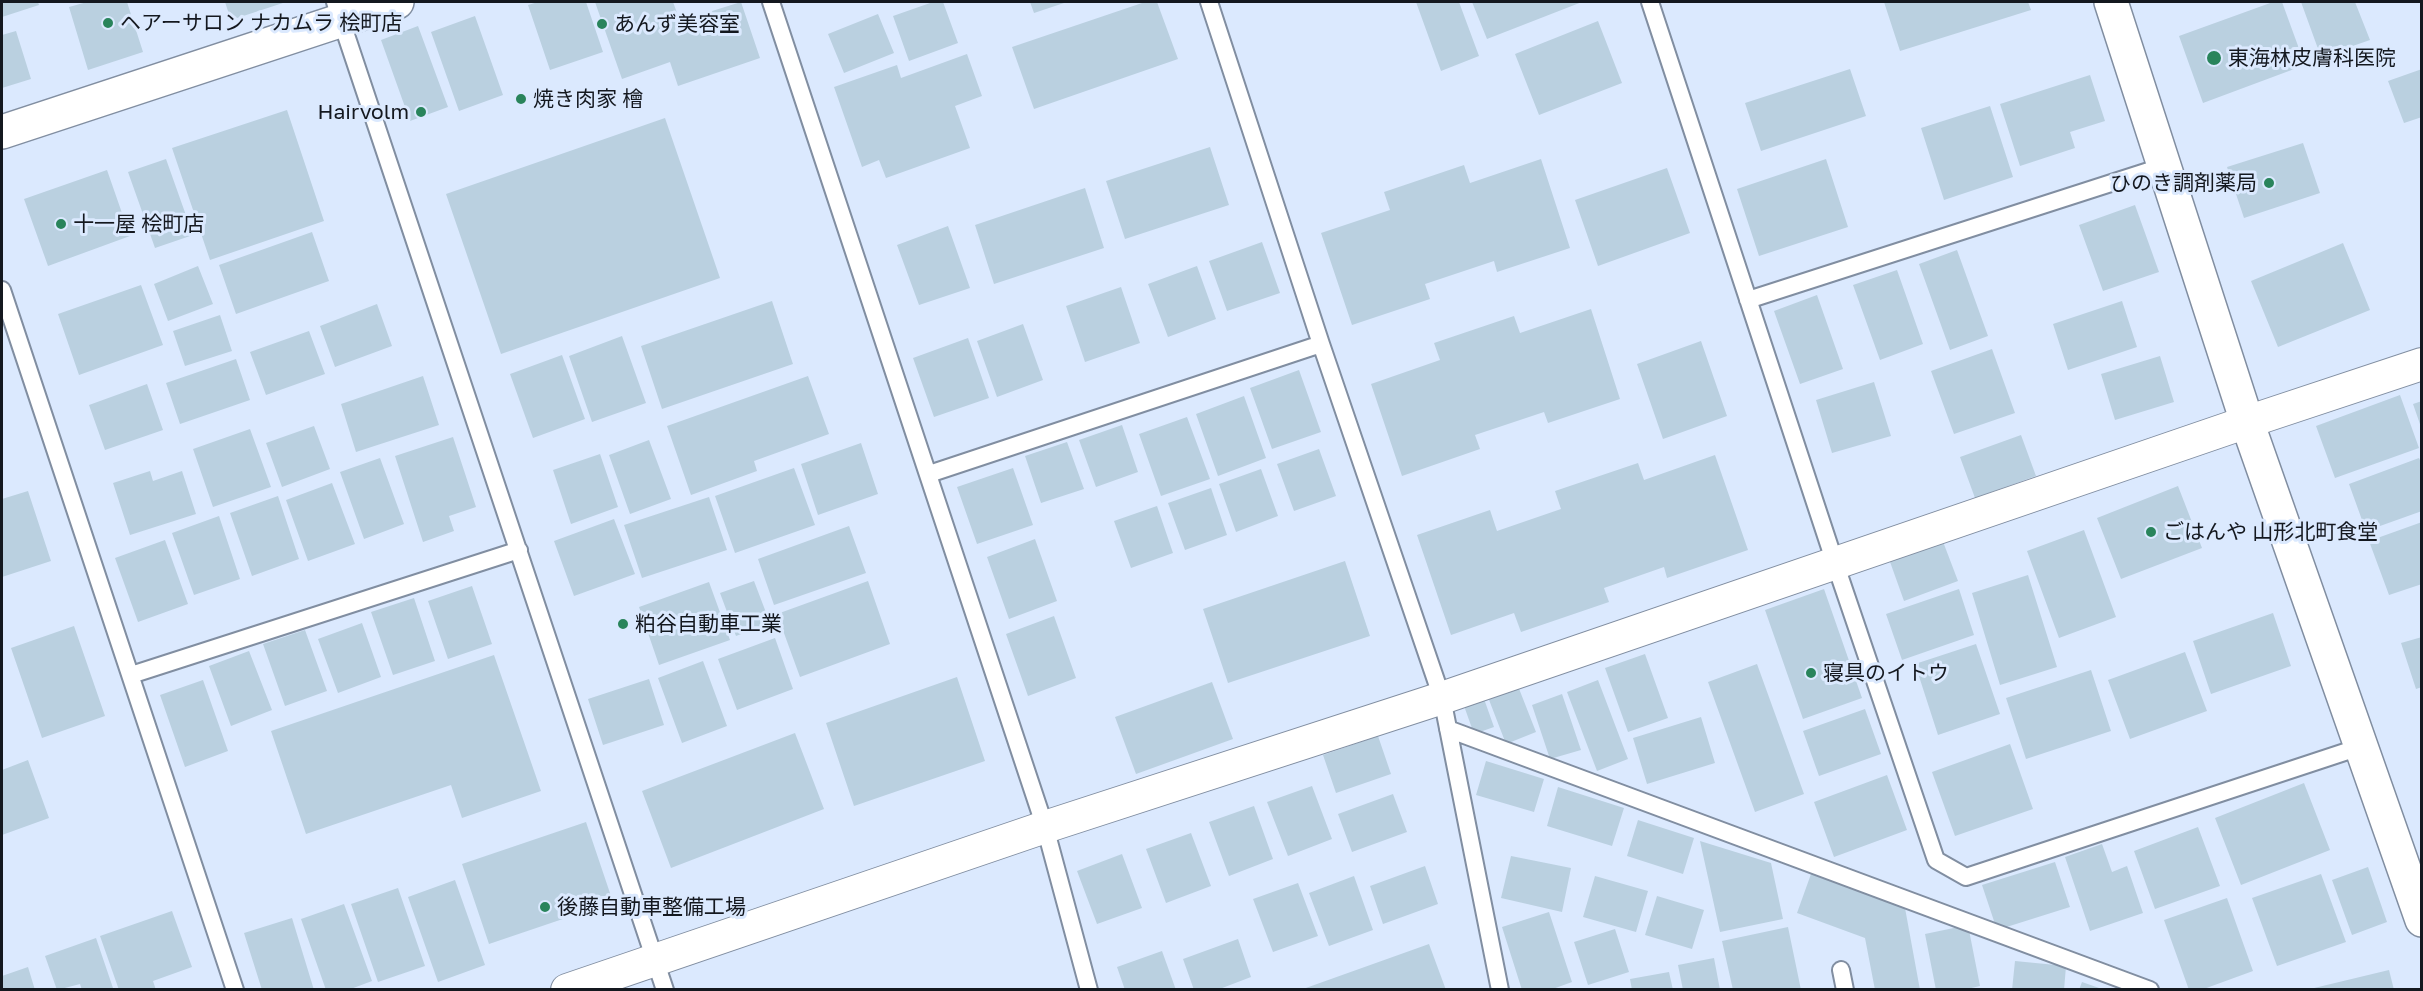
<!DOCTYPE html>
<meta charset="utf-8">
<style>
body{margin:0}
#map{position:relative;width:2423px;height:991px;overflow:hidden;background:#dbe9fe;font-family:"Golos Text",sans-serif}
canvas{display:block}
.frame{position:absolute;inset:0;border:3px solid #14181f;pointer-events:none}
</style>
<div id="map">
<canvas width="2423" height="991"></canvas>
<div class="frame"></div>
</div>
<script>
const context = document.querySelector('canvas').getContext('2d');
context.lineJoin = 'round';
function fill(path, color) {
  context.fillStyle = color;
  context.fill(path, 'evenodd');
}
function toPath(rows) {
  const path = new Path2D();
  for (const r of rows) {
    path.moveTo(r[0], r[1]);
    for (let i = 2; i < r.length; i += 2) path.lineTo(r[i], r[i + 1]);
  }
  return path;
}
function strokePath(path, color, width, dash) {
  context.strokeStyle = color;
  context.lineWidth = width;
  context.lineCap = dash ? 'butt' : 'round';
  context.setLineDash(dash || []);
  context.stroke(path);
}
function drawText(font, color, halo, rows, align = 'center') {
  context.font = font + ' "Golos Text","Noto Sans JP",sans-serif';
  context.lineWidth = 6;
  context.setLineDash([]);
  context.textBaseline = 'middle';
  context.strokeStyle = halo;
  context.fillStyle = color;
  for (const [text, x, y, turn = 0] of rows) {
    context.save();
    context.translate(x, y);
    context.rotate((+turn || 0) * Math.PI / 180);
    context.textAlign = isNaN(turn) ? turn : align;
    if (halo) context.strokeText(text, 0, 0);
    context.fillText(text, 0, 0);
    context.restore();
  }
}
fill(toPath([
 [2,2,38,2,39,5,2,17],
 [87,2,127,2,143,52,88,70,69,7],
 [225,2,286,2,231,20],
 [538,2,586,2,603,52,550,70,528,5],
 [595,2,673,2,680,21,741,2,760,58,678,86,670,62,622,79],
 [933,2,943,2,958,43,909,61,893,16],
 [1030,2,1067,2,1034,13],
 [1145,2,1157,2,1178,59,1034,109,1012,47],
 [1416,2,1459,2,1479,56,1441,71],
 [1472,2,1582,2,1487,39],
 [1884,2,2028,2,2031,10,1900,51],
 [2273,2,2282,2,2305,65,2203,103,2179,36],
 [2301,2,2355,2,2370,40,2321,57],
 [878,14,894,53,844,73,828,34],
 [475,16,503,95,459,111,431,32],
 [1598,21,1622,83,1539,115,1515,54],
 [418,26,448,107,410,121,381,40],
 [16,31,31,79,2,88,2,35],
 [967,54,982,96,955,106,970,148,886,178,879,160,862,167,834,87,897,65,901,78],
 [1850,69,1866,116,1761,151,1745,103],
 [2422,69,2422,117,2404,123,2388,81],
 [2090,75,2105,121,2070,132,2075,148,2020,166,2000,104],
 [1990,106,2013,177,1944,200,1921,128],
 [287,110,324,221,210,260,172,148],
 [665,118,720,278,501,354,446,194],
 [2303,143,2320,193,2244,218,2227,167],
 [1210,147,1229,205,1125,239,1106,181],
 [166,159,193,235,155,248,128,172],
 [1541,159,1570,248,1497,272,1494,261,1425,284,1430,299,1352,325,1321,233,1390,210,1384,192,1464,165,1470,183],
 [1826,159,1848,227,1759,256,1737,189],
 [1667,168,1690,233,1598,266,1575,200],
 [107,170,130,236,48,266,24,199],
 [1085,188,1104,248,994,284,975,225],
 [2135,205,2159,272,2103,291,2079,225],
 [948,226,970,288,919,305,897,245],
 [312,232,329,281,236,314,219,265],
 [1262,242,1280,293,1227,311,1209,261],
 [2343,243,2370,310,2278,347,2251,281],
 [1957,250,1988,336,1950,350,1919,264],
 [198,266,213,304,168,321,154,284],
 [1197,266,1216,319,1168,337,1148,284],
 [1897,270,1923,344,1880,360,1853,285],
 [141,285,163,345,79,375,58,314],
 [1121,287,1140,343,1085,362,1066,306],
 [1817,295,1843,369,1800,384,1774,311],
 [772,301,793,364,662,409,641,346],
 [2122,301,2137,347,2068,370,2053,324],
 [377,304,392,346,335,367,320,326],
 [1591,309,1620,399,1548,423,1544,412,1475,435,1480,449,1402,476,1371,384,1440,360,1434,343,1514,316,1520,333],
 [220,315,232,351,185,366,173,331],
 [1023,324,1043,380,997,397,977,341],
 [309,331,325,374,266,395,250,352],
 [622,336,646,403,592,422,569,356],
 [968,338,989,398,934,417,913,358],
 [1701,341,1727,416,1663,439,1637,364],
 [1992,349,2015,413,1954,434,1931,371],
 [562,355,585,419,533,438,510,374],
 [2160,356,2174,402,2115,420,2101,374],
 [236,359,250,400,180,424,166,383],
 [1299,370,1321,432,1272,449,1250,388],
 [423,376,439,425,356,452,341,404],
 [808,376,829,434,754,461,757,471,691,495,667,426],
 [1874,382,1891,436,1832,453,1816,400],
 [147,384,163,430,105,450,89,405],
 [2400,395,2419,448,2335,478,2316,426],
 [1244,396,1266,458,1218,476,1196,414],
 [2422,401,2422,427,2421,427,2413,404],
 [1187,417,1210,479,1161,496,1139,434],
 [1122,425,1138,472,1096,487,1079,440],
 [314,426,330,469,282,487,266,443],
 [250,429,271,487,213,507,193,449],
 [2021,435,2036,476,1975,498,1960,457],
 [453,437,476,507,449,516,454,531,423,542,395,456],
 [649,440,671,499,630,514,609,455],
 [1067,442,1084,489,1041,503,1025,456],
 [861,443,878,494,818,515,801,464],
 [1319,449,1336,496,1294,511,1277,464],
 [600,454,618,507,571,524,553,470],
 [1715,455,1748,550,1667,578,1664,567,1604,588,1609,602,1521,632,1514,613,1451,635,1417,535,1490,510,1497,531,1561,509,1555,491,1638,463,1644,480],
 [380,458,404,524,364,539,340,472],
 [2419,458,2422,464,2422,511,2366,531,2349,484],
 [794,468,815,525,735,553,715,496],
 [1013,468,1033,525,977,544,957,487],
 [1261,469,1278,516,1236,532,1219,484],
 [150,471,153,481,182,471,196,514,130,535,113,483],
 [332,483,355,544,308,561,286,500],
 [2178,486,2202,548,2121,579,2097,518],
 [1211,488,1227,535,1185,550,1168,503],
 [28,491,51,561,2,577,2,499],
 [278,496,299,559,252,576,230,513],
 [709,497,727,550,642,578,624,525],
 [1157,506,1173,553,1131,568,1114,521],
 [219,516,240,579,194,595,172,533],
 [614,519,635,574,574,596,554,541],
 [2422,522,2422,584,2389,595,2369,541],
 [849,526,866,573,774,605,758,559],
 [2084,530,2116,617,2059,638,2027,551],
 [1035,539,1057,601,1009,619,987,557],
 [1942,539,1958,581,1904,601,1889,559],
 [165,540,188,604,138,622,115,558],
 [1345,561,1370,636,1228,683,1203,609],
 [2028,575,2057,667,2000,685,1972,593],
 [754,581,770,623,736,636,720,593],
 [868,581,890,644,800,677,777,614],
 [709,582,730,640,659,665,639,607],
 [472,586,492,644,448,659,428,601],
 [1824,589,1862,698,1803,719,1765,610],
 [1959,589,1974,635,1902,660,1886,614],
 [414,598,435,661,393,675,371,612],
 [2273,613,2291,666,2211,694,2193,641],
 [1054,616,1076,678,1028,696,1006,634],
 [362,623,381,677,338,693,318,639],
 [74,626,105,716,42,738,11,648],
 [305,630,327,691,285,706,263,644],
 [2422,637,2422,687,2416,689,2401,643],
 [775,638,793,689,737,710,718,659],
 [1976,644,2000,714,1938,735,1915,664],
 [249,651,272,710,231,726,209,666],
 [2185,652,2207,711,2130,739,2108,680],
 [1645,654,1668,718,1628,732,1605,668],
 [494,655,541,791,462,818,451,785,306,834,271,731],
 [703,661,727,726,682,743,658,678],
 [1757,664,1804,794,1755,812,1708,682],
 [2091,670,2111,731,2026,759,2006,698],
 [957,677,985,761,854,806,826,723],
 [649,679,664,725,603,745,588,699],
 [203,680,228,751,185,767,160,695],
 [1598,680,1628,759,1597,771,1567,692],
 [1516,681,1536,732,1506,744,1486,692],
 [1212,682,1233,739,1136,774,1115,717],
 [1562,694,1581,750,1550,759,1532,705],
 [1483,696,1494,727,1474,734,1463,703],
 [1865,709,1881,754,1819,776,1803,731],
 [1701,717,1715,763,1647,784,1633,738],
 [795,733,824,809,671,868,642,791],
 [1378,736,1391,774,1336,793,1323,755],
 [2010,744,2033,809,1955,836,1932,772],
 [28,760,49,818,2,835,2,770],
 [1486,761,1544,779,1534,812,1476,795],
 [1887,775,1907,830,1834,857,1814,802],
 [2304,783,2330,850,2241,885,2215,818],
 [1312,786,1332,839,1288,856,1267,802],
 [1558,787,1624,808,1612,846,1547,826],
 [1393,794,1407,832,1352,852,1338,814],
 [1254,806,1273,859,1229,876,1209,822],
 [1638,820,1694,838,1683,874,1627,856],
 [586,822,613,902,489,944,462,864],
 [2198,827,2220,886,2155,909,2134,851],
 [1191,833,1211,886,1166,903,1146,849],
 [1700,841,1771,863,1783,919,1720,932],
 [2102,844,2112,872,2127,866,2143,913,2090,931,2065,857],
 [1122,854,1142,908,1097,924,1077,871],
 [1511,856,1571,868,1562,912,1501,898],
 [2055,862,2070,907,1997,930,1982,885],
 [1425,866,1438,904,1383,924,1370,886],
 [2368,867,2387,922,2352,935,2332,880],
 [1811,874,1905,908,1920,990,1875,990,1865,938,1797,913],
 [2321,874,2346,942,2277,966,2252,898],
 [1354,876,1373,930,1329,946,1309,893],
 [1595,876,1648,891,1636,932,1583,917],
 [455,880,485,965,438,982,408,897],
 [1298,883,1318,936,1273,952,1253,899],
 [398,888,425,966,378,982,351,904],
 [1657,896,1704,910,1692,949,1645,935],
 [2227,898,2253,971,2201,990,2189,990,2164,920],
 [344,904,372,981,348,990,326,990,301,919],
 [172,911,192,967,153,981,156,990,119,990,100,936],
 [1549,912,1572,982,1550,990,1522,990,1502,927],
 [292,918,314,990,262,990,244,933],
 [1968,925,1980,986,1963,990,1936,990,1925,934],
 [1788,927,1801,990,1733,990,1722,941],
 [1615,929,1629,972,1588,985,1574,942],
 [96,938,113,988,82,990,80,984,57,990,45,956],
 [1238,939,1251,977,1217,990,1194,990,1183,959],
 [1429,944,1446,990,1303,990,1303,989],
 [1162,951,1176,990,1125,990,1117,967],
 [1714,958,1720,990,1683,990,1678,965],
 [2015,961,2066,966,2064,990,2012,990],
 [28,967,35,990,2,990,2,976],
 [2389,970,2394,990,2310,990,2310,989],
 [1669,972,1673,990,1632,990,1630,979],
 [2082,982,2102,989,2102,990,2079,990]
]), '#bad0e0');
const lane = toPath([
 [335,2,665,990],
 [771,2,1045,827,1089,990],
 [1209,2,1321,344,1442,698,1500,990],
 [1650,2,1835,563,1936,860,1966,877,2360,747],
 [2,290,235,990],
 [1748,300,2164,166],
 [929,474,1321,344],
 [131,675,519,550],
 [1448,729,2150,990],
 [1841,970,1845,990]
]);
const street = toPath([
 [567,990,1045,827,1442,698,2247,422,2422,364]
]);
const secondary = toPath([
 [2111,2,2247,422,2422,920],
 [2,132,397,2]
]);
strokePath(lane, '#818ea1', 20);
strokePath(street, '#818ea1', 34);
strokePath(secondary, '#818ea1', 36);
strokePath(lane, '#fff', 16);
strokePath(street, '#fff', 32);
strokePath(secondary, '#fff', 33);
for (const [x, y, r, color] of [
 [108,23,6,"#29845b"],
 [602,24,6,"#29845b"],
 [2214,58,8,"#29845b"],
 [521,99,6,"#29845b"],
 [421,112,6,"#29845b"],
 [2269,183,6,"#29845b"],
 [61,224,6,"#29845b"],
 [2151,532,6,"#29845b"],
 [623,624,6,"#29845b"],
 [1811,673,6,"#29845b"],
 [545,907,6,"#29845b"]
]) {
  const dot = new Path2D();
  dot.arc(x, y, r, 0, 2 * Math.PI);
  context.fillStyle = color;
  context.fill(dot);
  strokePath(dot, '#dbe9fe', 2);
}
drawText('21px', '#14181f', '#dbe9fe', [
 ["ヘアーサロン ナカムラ 桧町店",120,23],
 ["あんず美容室",614,24],
 ["東海林皮膚科医院",2228,58],
 ["焼き肉家 檜",533,99],
 ["Hairvolm",409,112,"right"],
 ["ひのき調剤薬局",2257,183,"right"],
 ["十一屋 桧町店",73,224],
 ["ごはんや 山形北町食堂",2163,532],
 ["粕谷自動車工業",635,624],
 ["寝具のイトウ",1823,673],
 ["後藤自動車整備工場",557,907]
], 'left');
</script>
